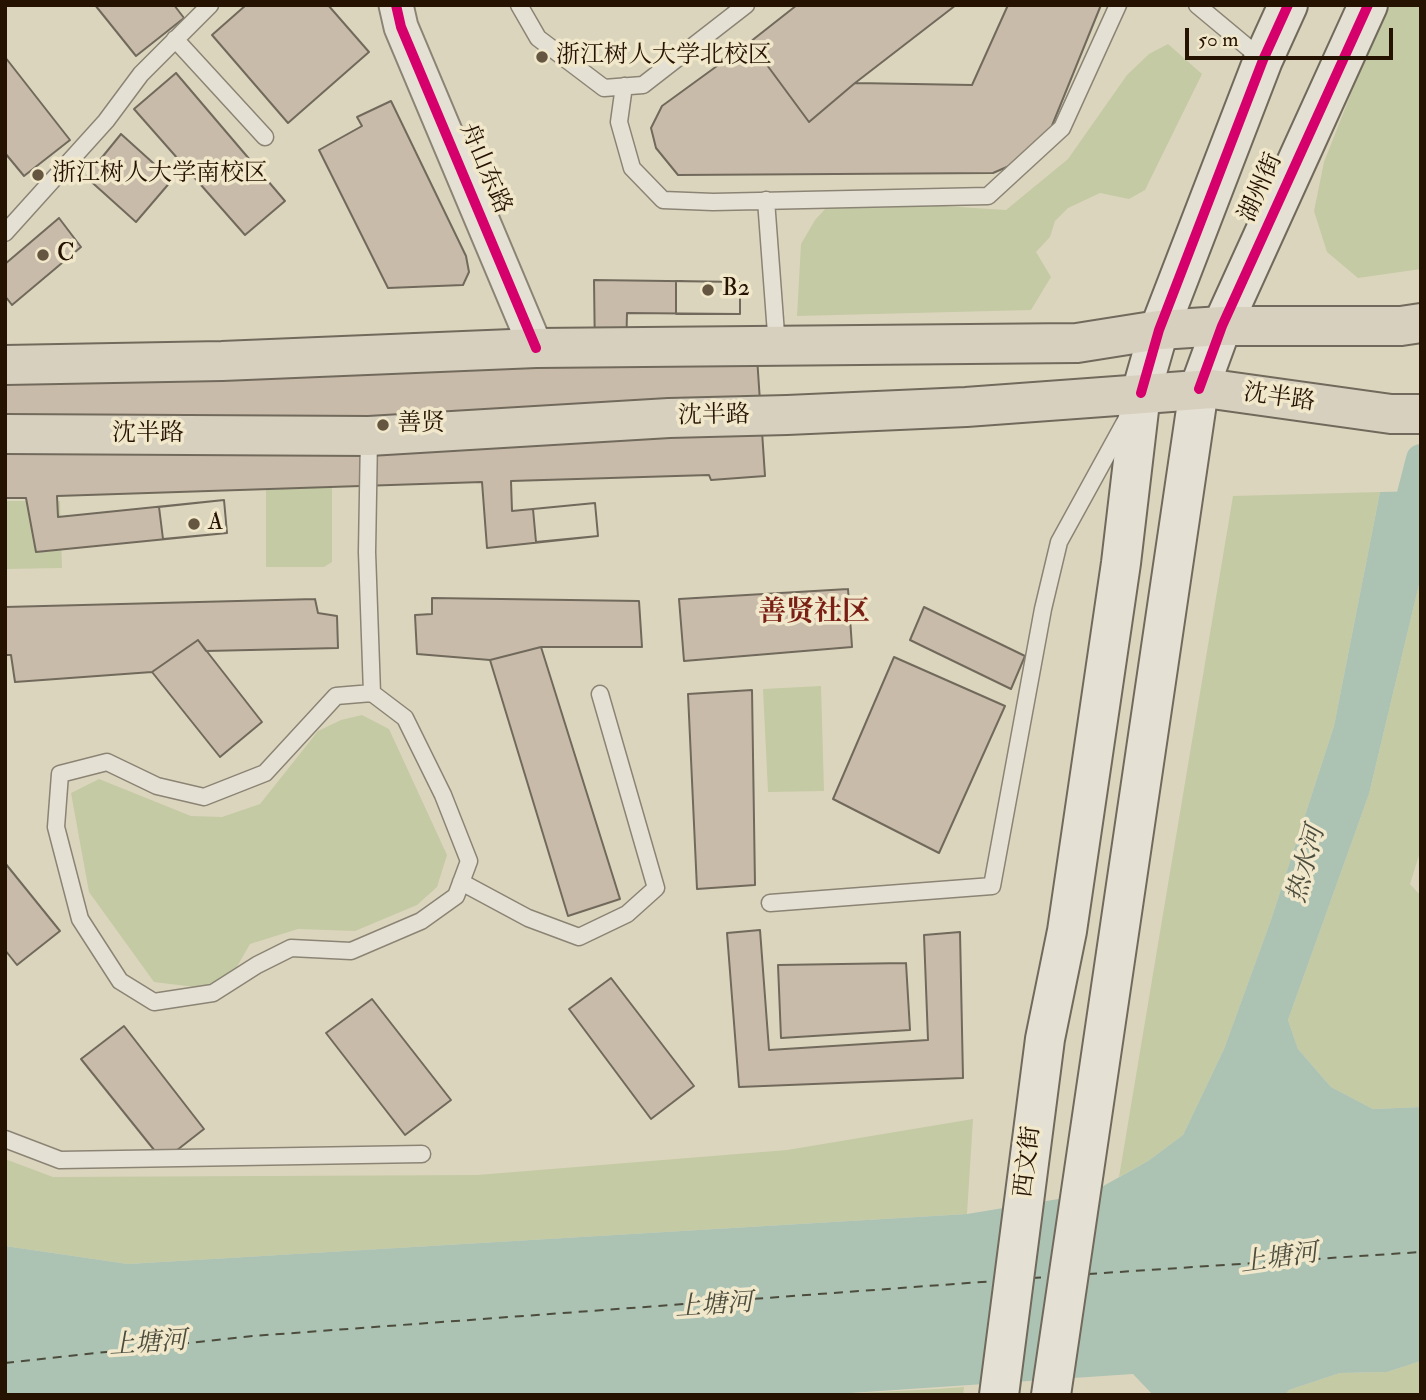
<!DOCTYPE html>
<meta charset="utf-8">
<style>
body{margin:0}
#map{position:relative;width:1426px;height:1400px;overflow:hidden;background:#dcd5bd;font-family:"IM FELL Double Pica",serif}
canvas{display:block}
.frame{position:absolute;inset:0;border:7px solid #251200;pointer-events:none}
.scale{position:absolute;left:1185px;top:28px;width:208px;height:32px;box-sizing:border-box;border:4px solid #251200;border-top:0;padding-left:9px;font-size:21px;line-height:24px;white-space:nowrap;color:#251200;-webkit-text-stroke:5px #f1e8cc;paint-order:stroke}
</style>
<div id="map">
<canvas width="1426" height="1400"></canvas>
<div class="frame"></div>
<div class="scale">50 m</div>
</div>
<script>
const context = document.querySelector('canvas').getContext('2d');
context.lineJoin = 'round';
function fill(path, color) {
  context.fillStyle = color;
  context.fill(path, 'evenodd');
}
function toPath(rows) {
  const path = new Path2D();
  for (const r of rows) {
    path.moveTo(r[0], r[1]);
    for (let i = 2; i < r.length; i += 2) path.lineTo(r[i], r[i + 1]);
  }
  return path;
}
function strokePath(path, color, width, dash) {
  context.strokeStyle = color;
  context.lineWidth = width;
  context.lineCap = dash ? 'butt' : 'round';
  context.setLineDash(dash || []);
  context.stroke(path);
}
function drawText(font, color, halo, rows, align = 'center') {
  context.font = font + ' "IM FELL Double Pica","Noto Serif SC",serif';
  context.lineWidth = 7;
  context.setLineDash([]);
  context.textBaseline = 'middle';
  context.strokeStyle = halo;
  context.fillStyle = color;
  for (const [text, x, y, turn = 0] of rows) {
    context.save();
    context.translate(x, y);
    context.rotate((+turn || 0) * Math.PI / 180);
    context.textAlign = isNaN(turn) ? turn : align;
    if (halo) context.strokeText(text, 0, 0);
    context.fillText(text, 0, 0);
    context.restore();
  }
}
fill(toPath([
 [1388,5,1421,5,1421,269,1358,278,1327,252,1314,211,1324,162,1367,53],
 [1168,44,1202,74,1145,190,1129,199,1100,193,1068,208,1055,221,1050,237,1036,252,1051,277,1031,310,797,316,801,244,815,220,826,208,896,203,1006,210,1068,159,1127,75,1149,54],
 [266,484,332,485,332,562,324,567,266,567],
 [1380,492,1334,726,1271,920,1224,1049,1183,1135,1148,1161,1119,1177,1233,496],
 [5,501,60,501,62,568,5,569],
 [1421,576,1421,849,1410,884,1421,896,1421,1107,1373,1109,1331,1087,1298,1049,1288,1020,1369,794],
 [821,686,824,791,768,792,763,689],
 [362,715,389,729,447,855,437,887,417,905,355,931,298,929,250,944,227,984,195,987,154,982,89,892,71,793,99,779,191,816,222,817,260,804,318,731,341,720],
 [973,1119,967,1214,128,1264,5,1246,5,1159,53,1177,477,1175,787,1150],
 [1421,1361,1421,1395,1285,1395,1289,1390,1340,1373,1387,1372],
 [964,1387,963,1395,821,1395,936,1389]
]), '#c4caa4');
fill(toPath([
 [1421,491,1421,576,1369,794,1288,1020,1298,1049,1331,1087,1373,1109,1421,1107,1421,1361,1387,1372,1340,1373,1289,1390,1285,1395,1153,1395,1133,1374,821,1395,5,1395,5,1246,128,1264,967,1214,1089,1194,1148,1161,1183,1135,1224,1049,1271,920,1334,726,1380,492]
]), '#acc3b4');
strokePath(toPath([
 [1403,529,1421,459]
]), '#acc3b4', 30);
strokePath(toPath([
 [1088,1274,1421,1252],
 [1032,1278,1051,1277],
 [5,1363,253,1336,995,1281]
]), '#4d4d3e', 2, [9, 7]);
const building = toPath([
 [95,5,174,5,184,18,136,56,95,5],
 [246,5,328,5,369,52,288,123,212,35,246,5],
 [797,5,956,5,855,83,809,122,750,42,797,5],
 [1008,5,1101,5,1047,138,1023,160,993,173,678,175,656,148,651,128,662,106,750,42,809,122,855,83,972,85,1008,5],
 [5,57,70,140,24,176,5,153,5,57],
 [176,73,285,201,245,235,134,109,176,73],
 [391,101,466,256,469,272,463,285,388,288,319,150,362,126,357,117,391,101],
 [121,134,172,180,136,222,86,177,121,134],
 [59,218,81,247,12,305,5,296,5,264,59,218],
 [594,280,740,282,740,314,627,313,626,354,756,342,765,476,711,480,709,475,511,481,512,511,595,503,598,536,487,548,482,482,57,496,58,517,224,500,227,533,36,552,26,498,5,498,5,376,595,356,594,280],
 [676,281,740,282,740,314,676,314,676,281],
 [224,500,227,533,163,539,159,507,224,500],
 [595,503,598,536,536,542,533,509,595,503],
 [848,589,852,647,684,661,679,599,848,589],
 [432,598,639,601,642,647,541,647,490,660,417,654,415,615,432,614,432,598],
 [315,599,318,613,337,616,338,648,206,651,198,640,152,672,15,682,11,655,5,655,5,607,315,599],
 [924,607,1025,656,1011,689,910,640,924,607],
 [198,640,262,722,220,757,152,672,198,640],
 [541,647,620,899,568,916,490,660,541,647],
 [894,657,1005,706,939,853,833,799,894,657],
 [752,690,755,885,697,889,688,694,752,690],
 [5,863,60,931,17,965,5,950,5,863],
 [760,930,769,1050,928,1040,924,935,960,932,963,1078,739,1087,727,933,760,930],
 [906,963,910,1030,781,1038,778,965,906,963],
 [611,978,694,1086,651,1119,569,1009,611,978],
 [372,999,451,1100,405,1135,326,1033,372,999],
 [124,1026,204,1129,163,1161,81,1059,124,1026]
]);
fill(building, '#c9bba9');
strokePath(building, '#716a5c', 2);
const lane = toPath([
 [519,5,538,38,604,88,643,85,746,5],
 [1197,5,1263,60],
 [175,39,265,137],
 [624,86,619,122,632,168,663,200,713,202,988,196,1062,128,1118,5],
 [766,200,777,347],
 [5,233,106,121,141,74,210,5],
 [369,436,367,552,372,693,405,718,443,795,469,861,456,896,421,921,351,951,291,948,257,965,213,993,154,1002,120,981,80,919,56,827,60,774,107,762,157,786,204,797,265,773,336,696,372,693],
 [461,882,528,918,579,937,627,914,656,888,600,694],
 [770,903,992,886,1043,609,1059,542,1126,420],
 [5,1139,60,1160,422,1154]
]);
const street = toPath([
 [396,5,401,27,536,348]
]);
const secondary = toPath([
 [999,1395,1045,1039,1067,931,1121,563,1141,393,1159,330,1263,60,1288,5],
 [1051,1395,1199,389,1222,326,1368,5]
]);
const primary = toPath([
 [5,365,222,361,536,348,1077,343,1159,330,1222,326,1401,326,1421,323],
 [5,434,369,436,669,418,787,415,966,407,1212,389,1391,414,1421,414]
]);
strokePath(lane, '#8b8475', 19);
strokePath(street, '#8b8475', 37);
strokePath(secondary, '#716a5c', 42);
strokePath(primary, '#716a5c', 42);
strokePath(lane, '#e4e0d4', 16);
strokePath(street, '#e4e0d4', 33);
strokePath(secondary, '#e4e0d4', 38);
strokePath(primary, '#d8d0bf', 38);
strokePath(toPath([
 [396,5,401,27,536,348],
 [1199,389,1222,326,1368,5],
 [1141,393,1159,330,1263,60,1288,5]
]), '#d6006c', 10);
for (const [x, y, r, color] of [
 [542,57,7,"#655642"],
 [38,175,7,"#655642"],
 [43,255,7,"#655642"],
 [708,290,7,"#655642"],
 [383,425,7,"#655642"],
 [194,524,7,"#655642"]
]) {
  const dot = new Path2D();
  dot.arc(x, y, r, 0, 2 * Math.PI);
  context.fillStyle = color;
  context.fill(dot);
  strokePath(dot, '#f1e8cc', 2.5);
}
drawText('24px', '#251200', '#f1e8cc', [
 ["浙江树人大学北校区",556,57],
 ["浙江树人大学南校区",52,175],
 ["C",57,255],
 ["B2",722,290],
 ["善贤",397,425],
 ["A",208,524]
], 'left');
drawText('24px', '#251200', '#f1e8cc', [
 ["舟山东路",484,169,67],
 ["湖州街",1262,188,-66],
 ["沈半路",1279,399,8],
 ["沈半路",714,417,-1],
 ["沈半路",148,435],
 ["西文街",1029,1162,-83]
]);
drawText('italic 26px', '#4d4d3e', '#f1e8cc', [
 ["热水河",1308,865,-75],
 ["上塘河",1279,1260,-8],
 ["上塘河",714,1307,-4],
 ["上塘河",148,1345,-4]
]);
drawText('bold 28px', '#7a1f14', '#f1e8cc', [
 ["善贤社区",814,614]
]);
</script>
